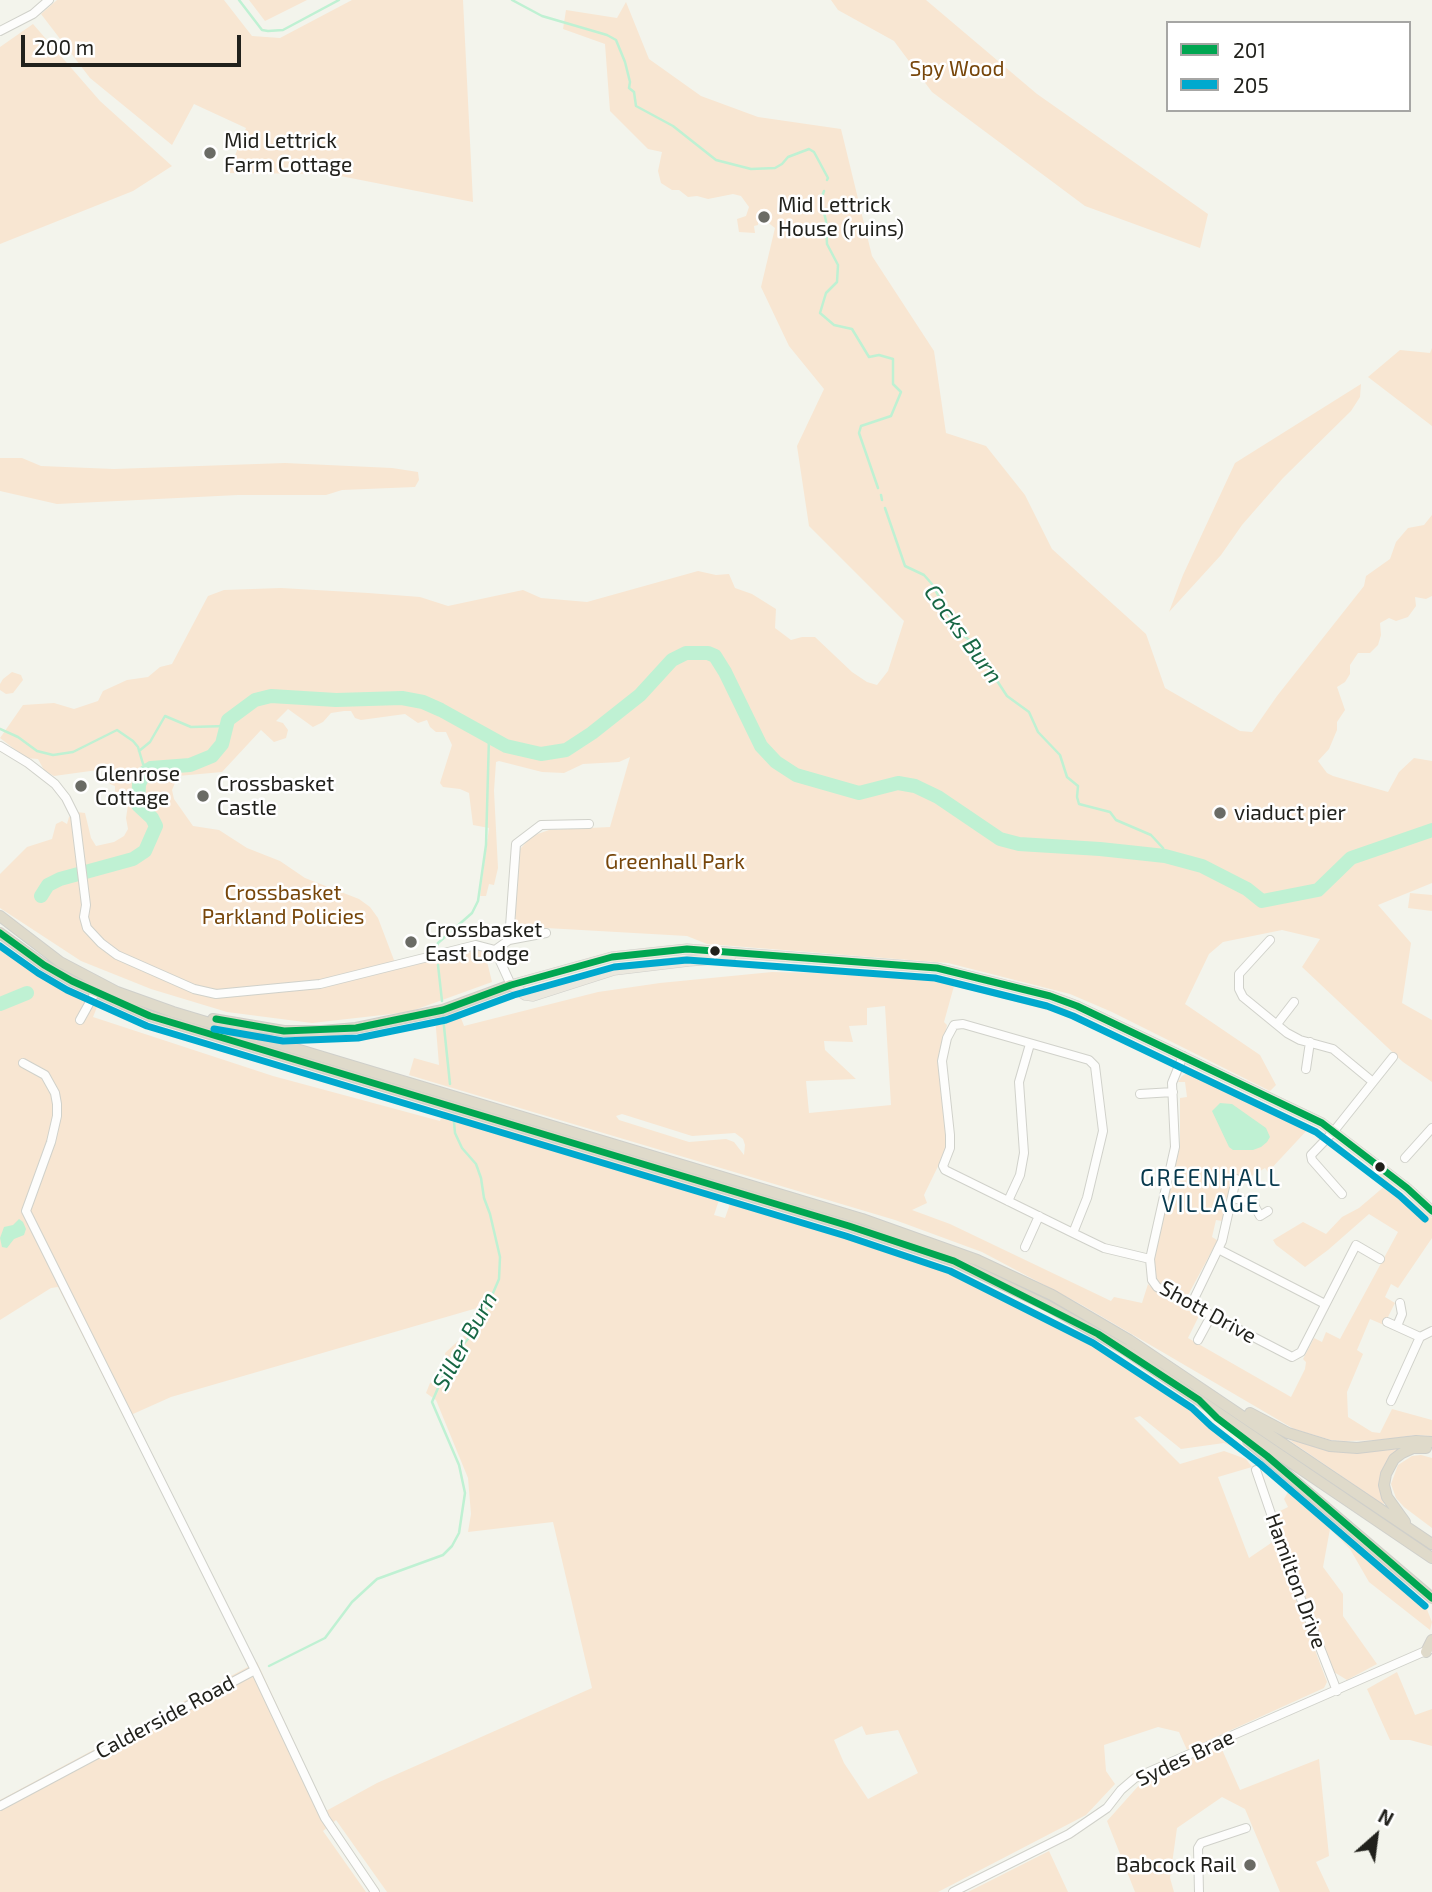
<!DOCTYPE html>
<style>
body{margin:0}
#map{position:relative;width:1432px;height:1892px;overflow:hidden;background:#f3f4ec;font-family:"Exo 2",sans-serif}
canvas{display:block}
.legend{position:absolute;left:1166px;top:21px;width:245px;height:91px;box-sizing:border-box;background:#fff;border:2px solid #a6a6a4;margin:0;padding:9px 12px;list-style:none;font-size:21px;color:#21211c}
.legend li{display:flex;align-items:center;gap:14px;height:35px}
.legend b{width:35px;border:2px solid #a6a6a4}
.north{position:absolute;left:1341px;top:1801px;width:70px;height:70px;-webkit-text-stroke:5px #fff;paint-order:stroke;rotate:28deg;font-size:19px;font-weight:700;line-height:28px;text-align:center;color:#21211c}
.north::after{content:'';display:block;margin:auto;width:24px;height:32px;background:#21211c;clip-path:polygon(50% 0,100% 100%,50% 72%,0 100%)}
.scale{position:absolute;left:21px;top:35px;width:220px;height:32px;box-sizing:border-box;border:4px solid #21211c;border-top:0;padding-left:9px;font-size:21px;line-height:24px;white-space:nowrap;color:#21211c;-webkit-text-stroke:5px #fff;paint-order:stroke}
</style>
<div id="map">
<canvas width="1432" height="1892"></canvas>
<ul class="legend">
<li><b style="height:9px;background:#00a651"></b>201</li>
<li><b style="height:9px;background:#00a9ce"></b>205</li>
</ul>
<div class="north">N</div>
<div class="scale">200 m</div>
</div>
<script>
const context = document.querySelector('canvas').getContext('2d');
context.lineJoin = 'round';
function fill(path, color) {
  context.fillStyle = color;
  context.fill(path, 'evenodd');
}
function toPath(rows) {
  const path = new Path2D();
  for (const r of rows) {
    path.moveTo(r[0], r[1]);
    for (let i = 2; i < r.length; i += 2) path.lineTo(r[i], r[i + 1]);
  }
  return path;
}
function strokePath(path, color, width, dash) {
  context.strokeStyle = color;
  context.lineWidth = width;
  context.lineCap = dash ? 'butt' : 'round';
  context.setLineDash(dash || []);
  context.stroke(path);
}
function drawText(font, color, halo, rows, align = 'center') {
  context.font = font + ' "Exo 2",sans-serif';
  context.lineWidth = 5;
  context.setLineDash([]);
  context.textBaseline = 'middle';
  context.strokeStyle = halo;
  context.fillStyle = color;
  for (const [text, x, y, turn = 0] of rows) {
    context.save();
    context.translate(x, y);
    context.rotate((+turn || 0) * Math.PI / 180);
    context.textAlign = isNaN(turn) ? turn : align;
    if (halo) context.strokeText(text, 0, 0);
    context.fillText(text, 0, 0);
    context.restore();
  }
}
fill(toPath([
 [57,0,224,0,252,36,280,38,352,0,463,0,473,202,330,174,228,173,246,128,194,104,172,145,90,78,41,14],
 [249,0,307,0,265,21],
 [831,0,926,0,1037,94,1208,214,1200,248,1085,206,932,92,894,41,838,10],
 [626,2,649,59,701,96,758,117,841,129,872,256,934,351,946,433,986,446,1025,495,1052,549,1146,634,1165,688,1240,731,1252,732,1277,696,1364,586,1366,576,1390,559,1396,542,1408,528,1424,525,1432,515,1432,596,1426,599,1415,597,1416,606,1408,617,1396,621,1389,618,1380,623,1381,635,1378,645,1370,653,1358,653,1350,665,1350,674,1345,682,1337,687,1345,710,1337,722,1337,730,1329,749,1318,761,1327,773,1333,776,1388,792,1399,772,1414,758,1432,761,1432,883,1378,905,1411,943,1402,1003,1432,1020,1432,1082,1403,1062,1302,967,1320,939,1282,930,1223,942,1209,954,1185,1004,1260,1055,1276,1085,1270,1091,1112,1012,1070,994,948,963,707,944,687,936,546,928,514,933,520,849,532,836,549,830,610,827,630,757,619,762,583,764,564,773,542,772,499,761,496,762,494,791,498,868,494,885,489,884,486,896,480,896,489,828,473,825,469,793,460,789,443,787,440,783,452,745,446,732,436,732,430,727,427,720,418,723,405,714,361,720,355,718,351,711,344,711,331,713,323,722,313,727,288,709,276,721,283,723,288,730,286,738,274,742,261,730,222,772,178,776,172,790,174,799,193,826,219,830,247,848,280,861,305,878,359,899,370,907,378,918,397,968,484,949,492,982,409,1012,312,1023,227,1012,151,989,81,961,0,908,0,874,27,847,52,839,56,824,62,821,67,824,69,817,77,812,85,813,91,838,96,846,114,842,124,836,128,829,126,818,129,799,115,794,115,786,110,784,105,769,54,776,44,770,38,759,26,758,0,738,23,705,54,703,74,709,98,701,103,691,127,680,148,677,160,667,172,664,208,596,224,590,281,588,368,593,420,597,448,606,523,590,541,598,587,602,698,571,716,575,729,574,735,588,752,594,776,609,775,628,791,640,802,637,815,637,852,672,867,682,877,685,888,671,904,621,809,526,797,446,824,389,789,346,761,287,775,228,758,215,758,225,754,226,755,233,739,232,737,219,746,216,749,207,741,196,733,194,708,199,697,196,688,197,679,190,672,190,661,183,658,171,662,152,648,149,610,111,605,44,563,29,566,10,617,18],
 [33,24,100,101,172,166,133,191,0,244,0,47],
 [1432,348,1432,426,1368,377,1400,350,1430,353],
 [1361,384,1360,397,1351,411,1283,478,1242,525,1221,555,1169,612,1183,575,1235,463],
 [0,458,22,458,41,466,114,469,285,463,392,468,418,472,419,480,415,487,342,490,326,495,238,495,57,504,0,491],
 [12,672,21,675,23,680,13,693,6,694,0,690,0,684,3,679],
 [1410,893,1432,895,1432,911,1408,908],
 [0,943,42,974,97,1007,93,1017,273,1076,440,1121,444,1111,721,1194,714,1215,725,1218,732,1198,928,1262,1014,1301,1117,1360,1250,1451,1249,1454,1224,1443,1181,1449,1140,1416,1134,1418,1180,1464,1224,1451,1246,1459,1252,1467,1218,1477,1249,1558,1274,1541,1327,1682,1324,1688,1187,1750,1179,1732,1158,1727,1104,1745,1106,1771,1115,1784,1086,1815,938,1892,387,1892,336,1820,323,1831,366,1892,0,1892,0,1800,257,1662,326,1811,377,1783,592,1688,553,1522,468,1532,471,1514,468,1478,436,1400,426,1393,430,1383,448,1375,445,1353,481,1320,484,1306,171,1397,124,1418,58,1287,51,1288,0,1320],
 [862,1726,866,1735,898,1730,918,1773,868,1799,844,1763,834,1740],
 [772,972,922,975,970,983,1066,1008,1082,1019,954,986,944,1022,947,1025,939,1060,947,1140,946,1150,924,1195,927,1203,912,1210,950,1224,1111,1301,1114,1297,1142,1303,1148,1284,1160,1296,1199,1316,1188,1338,1291,1397,1305,1369,1306,1362,1303,1359,1314,1338,1322,1342,1326,1332,1340,1339,1398,1232,1369,1214,1328,1250,1305,1267,1276,1245,1273,1240,1303,1222,1326,1234,1342,1217,1359,1208,1386,1185,1376,1171,1432,1218,1432,1238,1398,1288,1391,1284,1385,1297,1395,1303,1384,1325,1370,1319,1357,1350,1363,1354,1347,1392,1348,1417,1372,1432,1380,1433,1392,1409,1432,1420,1432,1436,1415,1435,1381,1440,1346,1441,1331,1440,1294,1429,1082,1305,982,1252,895,1220,409,1075,414,1058,439,1065,435,1016,458,1010,464,1026,598,992,660,983],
 [885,1006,891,1105,809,1113,806,1081,856,1079,825,1050,824,1041,853,1042,849,1026,867,1025,867,1008],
 [622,1114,692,1136,735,1133,743,1139,745,1145,744,1155,734,1142,726,1139,689,1142,619,1120,616,1116],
 [1189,1072,1310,1127,1268,1172,1265,1168,1247,1179,1233,1176,1222,1221,1216,1220,1212,1237,1217,1240,1214,1247,1187,1297,1160,1284,1155,1278,1153,1263,1180,1146,1180,1098,1187,1097,1185,1082,1178,1082,1182,1076],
 [1289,1440,1342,1452,1409,1445,1395,1453,1384,1504,1381,1503],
 [1421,1455,1432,1458,1432,1528,1404,1507,1396,1498,1391,1484,1398,1465,1412,1456],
 [1292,1485,1397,1575,1424,1602,1432,1622,1430,1630,1369,1582,1350,1549,1330,1529,1323,1567,1343,1594,1343,1616,1377,1664,1347,1680,1334,1672,1275,1518,1278,1512,1288,1507,1284,1499],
 [1397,1672,1415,1715,1432,1709,1432,1746,1410,1740,1390,1740,1367,1689],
 [1220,1745,1240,1790,1319,1759,1329,1856,1316,1862,1330,1892,1280,1892,1245,1809,1222,1797,1177,1828,1170,1878,1174,1892,1135,1892,1107,1821,1141,1783],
 [1049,1851,1068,1892,968,1892]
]), '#f8e6d2');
fill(toPath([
 [1220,1103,1232,1104,1266,1128,1270,1137,1267,1142,1261,1147,1253,1150,1233,1150,1229,1147,1212,1111],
 [19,1219,23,1222,26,1229,24,1235,14,1239,7,1248,2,1247,0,1238,4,1227,13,1225]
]), '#bff1d3');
strokePath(toPath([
 [239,0,262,30,268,31,283,30,339,0],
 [512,0,542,16,607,35,616,40,625,62,630,82,629,88,634,92,636,106,673,126,716,160,751,169,775,168,782,164,788,157,809,149,814,152,828,178,827,180],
 [824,191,821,200,826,221,827,244,838,265,837,282,826,293,820,313,834,325,852,329,869,357,879,355,893,359,893,384,901,392,891,416,861,426,859,433,878,488],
 [881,495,882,500],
 [885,508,905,566,924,575,932,584,958,632,971,641,1007,696,1029,712,1038,732,1060,755,1067,777,1078,786,1077,797,1079,804,1110,812,1116,820,1151,835,1163,848,1165,856],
 [0,729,18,737,37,751,53,755,73,752,117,730,133,741,138,747,143,764,151,768],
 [139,751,150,742,165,716,191,727,226,726],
 [436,948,438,943,472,913,478,901,486,845,489,737],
 [438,965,442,1001],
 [443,1017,450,1084],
 [269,1666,325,1638,352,1602,377,1579,443,1555,452,1546,459,1533,465,1493,459,1465,432,1402,450,1360,479,1326,499,1279,500,1257,490,1214,484,1198,481,1178,476,1164,462,1148,455,1133,454,1122]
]), '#bff1d3', 2.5);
strokePath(toPath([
 [41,896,48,885,60,879,133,859,145,851,156,826,152,818,138,805,139,784,145,772,151,768,190,765,212,756,222,744,228,720,255,700,271,696,336,700,402,698,423,702,441,710,506,746,541,754,566,750,592,733,640,695,672,660,686,653,708,653,715,656,725,672,761,746,776,762,796,775,859,793,898,783,915,786,938,797,1000,839,1019,844,1100,849,1165,856,1202,866,1247,889,1262,901,1318,890,1351,858,1432,830],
 [0,1004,27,993]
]), '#bff1d3', 14);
const minor = toPath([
 [0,31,33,14,49,0],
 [0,746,28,763,55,784,66,798,75,816,86,905,84,917,87,928,101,943,117,955,194,989,216,994,320,984,476,945,495,950],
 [509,940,516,844,541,825,589,824],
 [1270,940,1239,974,1239,989,1243,997,1287,1033,1300,1040,1333,1049,1373,1082],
 [495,950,509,940,546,933],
 [495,950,511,985],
 [80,1020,95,993],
 [1277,1024,1294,1002],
 [1183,1056,1172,1083,1175,1147,1150,1259,1152,1280,1157,1287,1292,1357,1301,1352,1356,1245,1380,1259],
 [23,1063,45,1075,55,1093,57,1104,57,1116,51,1142,26,1211,255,1670,325,1818,375,1892],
 [1306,1069,1310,1042],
 [1140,1094,1173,1092],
 [1405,1158,1432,1128],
 [1342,1194,1312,1160,1311,1155,1334,1131,1393,1057],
 [1233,1198,1253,1203,1260,1216,1268,1211],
 [1008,1201,1020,1175,1024,1153,1019,1082,1030,1044],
 [1073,1233,945,1170,943,1166,950,1148,950,1135,942,1061,947,1038,954,1025,963,1024,1089,1060,1095,1066,1103,1131,1087,1198,1073,1233,1104,1248,1150,1259],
 [1025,1247,1039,1216],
 [1218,1249,1325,1304],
 [1191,1305,1222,1241,1236,1179],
 [1387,1322,1420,1337],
 [1397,1326,1402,1314,1400,1303],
 [1198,1340,1211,1316],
 [1391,1401,1420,1337,1432,1331],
 [1256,1470,1294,1581,1337,1691],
 [0,1806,255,1670],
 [953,1892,1069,1834,1107,1808,1121,1790,1135,1778,1430,1649],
 [1199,1892,1198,1848,1201,1843,1246,1828]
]);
const major = toPath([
 [511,985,612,957,687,949,937,968,1050,996,1077,1006,1322,1123,1407,1188,1432,1211],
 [511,985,525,995,533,996,614,970,689,961,730,958]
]);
const highway = toPath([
 [0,916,60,962,117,992,173,1012,862,1219,977,1260,1052,1295,1129,1340,1432,1544],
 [0,933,44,965,72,981,150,1016,849,1226,954,1261,1048,1306,1124,1349,1432,1558],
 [213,1019,284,1031,322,1031,356,1028,443,1010,511,985],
 [1250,1413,1288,1433,1330,1446,1357,1448,1416,1441,1432,1442],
 [1248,1441,1432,1598],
 [1405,1522,1387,1497,1384,1485,1386,1474,1394,1459,1402,1453,1413,1448,1426,1448],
 [1426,1652,1432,1640]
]);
strokePath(minor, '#d0d1ca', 10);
strokePath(major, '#cfcfca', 11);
strokePath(highway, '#cfcfca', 12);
strokePath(minor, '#fdfdfc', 8);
strokePath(major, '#ebe8de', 10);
strokePath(highway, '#dfdaca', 10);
strokePath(toPath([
 [0,933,44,965,72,981,150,1016,849,1226,954,1261,1098,1334,1199,1400,1217,1418,1267,1456,1432,1598],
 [216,1019,284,1031,356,1028,443,1010,511,985,612,957,687,949,937,968,1050,996,1077,1006,1322,1123,1407,1188,1432,1211]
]), '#00a651', 7);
strokePath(toPath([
 [0,946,38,973,67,990,147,1026,846,1236,950,1271,1093,1343,1192,1408,1211,1426,1260,1464,1425,1606],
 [214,1029,283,1041,358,1038,446,1020,514,995,614,967,687,960,935,978,1047,1006,1073,1016,1316,1132,1400,1196,1425,1219]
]), '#00a9ce', 7);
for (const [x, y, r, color] of [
 [210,153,7,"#6a6b65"],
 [764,217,7,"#6a6b65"],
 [81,786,7,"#6a6b65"],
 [203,796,7,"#6a6b65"],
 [1220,813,7,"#6a6b65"],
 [411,942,7,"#6a6b65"],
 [715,951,6,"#21211c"],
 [1380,1167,6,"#21211c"],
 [1250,1865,7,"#6a6b65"]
]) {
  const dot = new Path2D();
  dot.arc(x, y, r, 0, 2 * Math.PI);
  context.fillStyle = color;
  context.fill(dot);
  strokePath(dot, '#fff', 2.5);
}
drawText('21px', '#77460a', '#fff', [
 ["Spy Wood",957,69],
 ["Greenhall Park",675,862],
 ["Crossbasket",283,893],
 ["Parkland Policies",283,917]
]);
drawText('21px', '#21211c', '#fff', [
 ["Mid Lettrick",224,141],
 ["Farm Cottage",224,165],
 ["Mid Lettrick",778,205],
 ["House (ruins)",778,229],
 ["Glenrose",95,774],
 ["Cottage",95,798],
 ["Crossbasket",217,784],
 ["Castle",217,808],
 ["viaduct pier",1234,813],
 ["Crossbasket",425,930],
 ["East Lodge",425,954],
 ["Babcock Rail",1236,1865,"right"]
], 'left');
drawText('21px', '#21211c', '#fff', [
 ["Shott Drive",1208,1312,29],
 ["Hamilton Drive",1296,1581,70],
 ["Calderside Road",165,1717,-28],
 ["Sydes Brae",1185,1758,-25]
]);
drawText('italic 23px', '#176744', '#fff', [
 ["Cocks Burn",963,634,54],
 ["Siller Burn",465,1341,-61]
]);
context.letterSpacing = '2px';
drawText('23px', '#08394d', '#fff', [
 ["GREENHALL",1211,1178],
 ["VILLAGE",1211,1204]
]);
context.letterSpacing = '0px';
</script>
